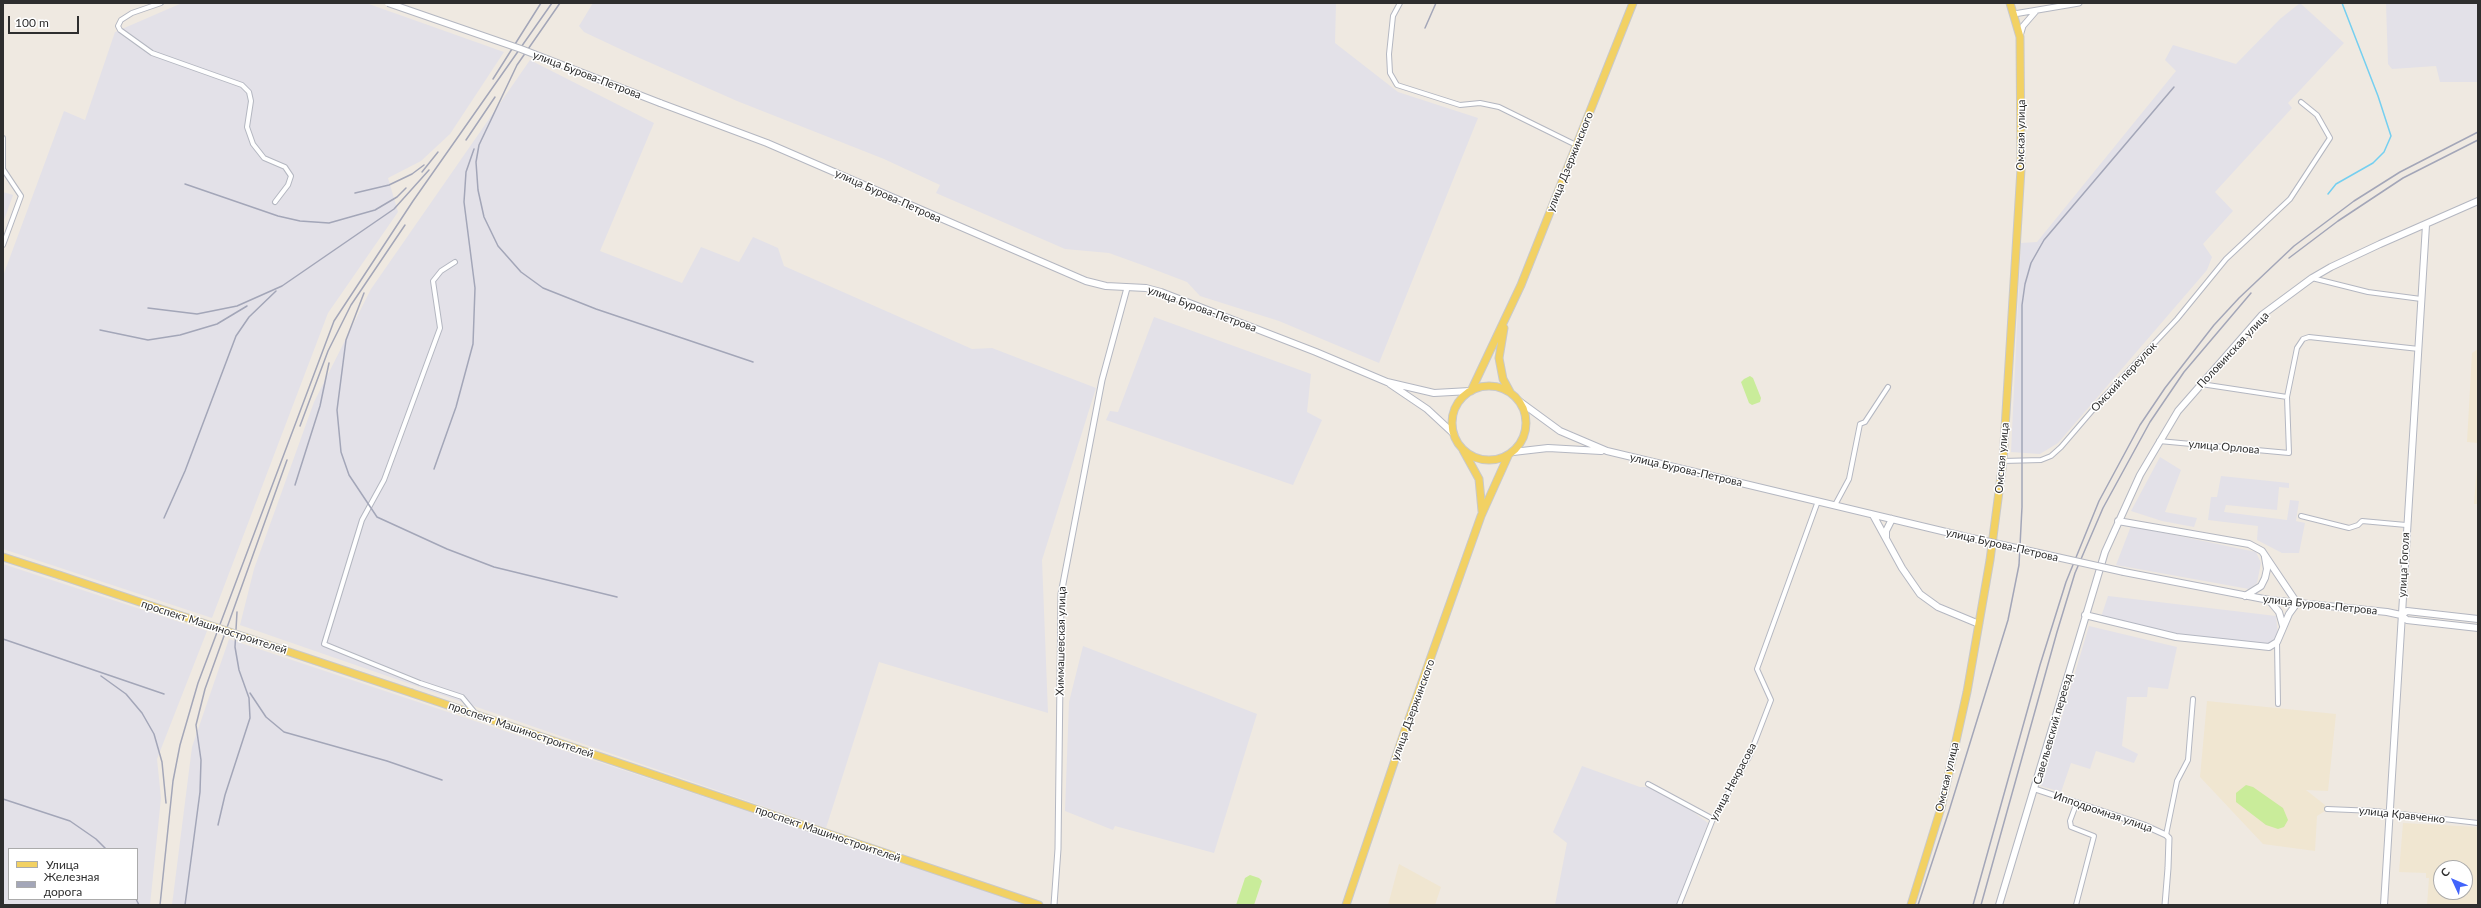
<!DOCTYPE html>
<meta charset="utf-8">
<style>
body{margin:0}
#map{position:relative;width:2481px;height:908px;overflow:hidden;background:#efe9e1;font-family:Lato,sans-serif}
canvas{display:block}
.frame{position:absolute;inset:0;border:4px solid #2e2e2e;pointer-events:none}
.legend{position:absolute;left:8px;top:848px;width:130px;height:52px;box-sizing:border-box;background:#fff;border:1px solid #ababab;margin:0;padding:5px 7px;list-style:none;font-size:12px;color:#2e2e2e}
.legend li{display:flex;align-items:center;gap:8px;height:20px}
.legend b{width:20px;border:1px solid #ababab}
.north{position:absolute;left:2433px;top:860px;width:40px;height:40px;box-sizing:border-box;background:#fff;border:1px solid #ababab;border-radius:50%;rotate:314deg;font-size:11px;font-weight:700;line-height:16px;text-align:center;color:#2e2e2e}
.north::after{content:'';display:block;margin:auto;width:14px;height:18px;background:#4264fb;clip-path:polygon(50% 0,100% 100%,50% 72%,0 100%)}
.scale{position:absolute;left:8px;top:16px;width:71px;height:18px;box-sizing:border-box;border:2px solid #2e2e2e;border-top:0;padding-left:5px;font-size:12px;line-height:14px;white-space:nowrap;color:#2e2e2e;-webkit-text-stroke:3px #fff;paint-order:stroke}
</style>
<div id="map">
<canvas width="2481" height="908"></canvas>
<div class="frame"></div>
<ul class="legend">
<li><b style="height:5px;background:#f2d163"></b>Улица</li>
<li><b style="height:5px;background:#a3a6b8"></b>Железная дорога</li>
</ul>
<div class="north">С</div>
<div class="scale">100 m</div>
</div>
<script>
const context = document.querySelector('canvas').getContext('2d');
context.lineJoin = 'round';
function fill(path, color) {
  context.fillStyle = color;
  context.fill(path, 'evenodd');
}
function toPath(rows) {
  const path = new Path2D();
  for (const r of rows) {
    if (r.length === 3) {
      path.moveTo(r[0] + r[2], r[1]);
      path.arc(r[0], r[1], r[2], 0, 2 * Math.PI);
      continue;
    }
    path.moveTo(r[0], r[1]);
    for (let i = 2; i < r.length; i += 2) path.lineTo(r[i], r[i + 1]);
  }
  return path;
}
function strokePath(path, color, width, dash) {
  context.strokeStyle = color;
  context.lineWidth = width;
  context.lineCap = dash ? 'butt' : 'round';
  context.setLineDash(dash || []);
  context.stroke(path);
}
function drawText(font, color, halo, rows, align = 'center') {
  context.font = font + ' Lato,sans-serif';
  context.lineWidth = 3;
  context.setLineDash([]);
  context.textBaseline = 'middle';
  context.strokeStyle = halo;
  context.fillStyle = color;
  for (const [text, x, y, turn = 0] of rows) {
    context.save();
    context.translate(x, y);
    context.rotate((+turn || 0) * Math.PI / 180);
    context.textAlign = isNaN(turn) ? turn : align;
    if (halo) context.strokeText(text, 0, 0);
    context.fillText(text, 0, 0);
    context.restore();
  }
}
fill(toPath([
 [182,3,366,3,504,52,450,134,421,161,388,178,398,212,328,313,212,618,3,549,3,276,64,111,85,120,115,32],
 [593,3,1336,3,1335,43,1398,92,1478,118,1379,363,1279,321,1200,296,1187,282,1145,266,1109,253,1065,249,936,193,940,185,884,159,737,101,635,56,584,32,579,26],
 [2300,3,2344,43,2288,103,2292,108,2215,192,2233,211,2203,244,2212,257,2207,270,2058,443,2040,454,2011,452,2021,243,2037,242,2176,71,2165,60,2173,45,2236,64,2280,19],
 [2386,3,2478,3,2478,82,2440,82,2436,66,2392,69,2388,64],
 [530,60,654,123,600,251,682,283,701,247,739,262,753,237,778,248,784,266,972,349,992,348,1096,388,1042,560,1048,713,879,662,826,828,240,625,254,569,314,402,371,289],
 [3,192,13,195,3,223],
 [1154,317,1311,374,1307,412,1322,420,1293,485,1106,420,1110,411,1118,412],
 [2160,457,2181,470,2165,512,2197,518,2194,527,2162,521,2131,511],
 [2221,476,2289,483,2289,488,2279,487,2277,510,2226,505,2224,512,2287,520,2290,500,2299,501,2296,521,2305,523,2299,553,2282,553,2257,540,2258,526,2208,520,2211,497,2217,497],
 [2131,526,2256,552,2261,563,2257,583,2249,589,2116,565],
 [3,564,207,631,157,759,161,798,150,905,3,905],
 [9,849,137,849,137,899,9,899],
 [2108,596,2276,616,2278,635,2271,644,2178,635,2101,617],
 [2089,626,2177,647,2168,689,2148,687,2147,697,2127,697,2122,746,2138,754,2134,763,2096,751,2090,769,2071,763,2061,792,2041,786],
 [229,639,547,745,1032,905,172,905,192,747],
 [1083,646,1257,714,1214,853,1115,826,1113,830,1065,811,1069,702],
 [1582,766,1640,787,1652,787,1684,805,1708,823,1677,905,1555,905,1567,843,1553,832]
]), '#e3e1e8');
fill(toPath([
 [2478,349,2478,443,2467,442,2472,353],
 [2478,455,2478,504,2474,504],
 [2207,701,2336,714,2328,791,2306,790,2325,805,2325,811,2317,816,2315,851,2263,844,2200,777],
 [2403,823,2478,827,2478,905,2427,905,2429,878,2426,878,2426,873,2399,872],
 [2441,868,2465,868,2465,892,2441,892],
 [1399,864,1441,887,1435,905,1388,905]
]), '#f0e6d1');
fill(toPath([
 [1750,376,1753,378,1761,398,1760,402,1752,405,1749,403,1741,382,1744,379],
 [2246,785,2253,787,2283,808,2288,820,2284,827,2278,829,2266,825,2236,802,2236,793],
 [1250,875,1259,878,1262,881,1254,905,1236,905,1245,878]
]), '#c9ec9a');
strokePath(toPath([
 [2328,194,2336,184,2373,163,2384,152,2391,136,2378,96,2342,3]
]), '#75cff0', 1.5);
const minor = toPath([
 [161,3,132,13,121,20,118,26,120,30,152,53,242,85,249,92,251,101,247,127,253,144,264,158,285,167,291,176,288,185,275,202],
 [1400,3,1393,16,1389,54,1390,73,1397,85,1460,105,1480,103,1499,107,1576,145],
 [3,138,3,169,21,196,3,245],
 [455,262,441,271,433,281,440,328,384,480,362,520,324,644,420,683,462,697,476,714],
 [2312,278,2368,292,2421,299],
 [2201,384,2287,397],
 [2159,441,2289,453,2287,397,2297,348,2303,339,2309,337,2419,349],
 [2003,461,2041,460,2051,456,2061,447,2103,398,2177,319,2226,259,2290,199,2330,138,2317,115,2301,102],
 [1835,505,1849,479,1860,424,1865,422,1888,387],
 [2301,516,2349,528,2358,525,2362,521,2406,525],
 [2277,642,2278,704],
 [1648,784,1713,819],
 [2327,809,2375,811,2478,823],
 [2166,835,2177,781,2188,760,2193,699],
 [1679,905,1713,819,1749,757,1771,700,1757,669,1818,501],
 [2076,905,2094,836,2071,827,2070,821,2077,802]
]);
const tertiary = toPath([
 [2014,14,2079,3],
 [2020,36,2023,26,2036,11],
 [2035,789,2144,825,2166,835,2169,838,2168,868,2165,905],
 [1054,905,1058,849,1061,594,1102,380,1127,288]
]);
const secondary = toPath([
 [660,103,767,143,1086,281,1106,286,1146,288,1161,292,1316,352,1387,382,1434,393,1470,391],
 [1390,384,1427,409,1454,434],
 [1519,401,1560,431,1607,451,1967,537],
 [1513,452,1548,448,1601,451],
 [1873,515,1902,568,1920,594,1938,607,1979,624],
 [2118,521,2249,544,2262,551,2297,603],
 [1886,537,1886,531,1892,519],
 [2124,572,2269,600,2387,612,2401,615,2407,620,2478,628],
 [2245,596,2261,586,2265,578,2267,569,2265,557],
 [2269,600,2279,612,2283,626],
 [2085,615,2176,637,2269,647,2277,642,2289,614,2297,603],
 [2401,615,2407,611,2478,619],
 [1999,905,2105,552,2140,475,2178,411,2262,315,2312,278,2331,267,2380,244,2478,201],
 [2384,905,2426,225]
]);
const primary = toPath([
 [1504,328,1499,358,1503,379,1510,392],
 [1489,423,37],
 [1471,391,1521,285,1633,3],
 [1463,450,1479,479,1482,511],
 [3,557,59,575],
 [412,693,1039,905],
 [1346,905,1405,730,1481,516,1508,456],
 [1911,905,1941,808,1967,692,1990,560,2003,461,2021,169,2020,37,2010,3]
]);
strokePath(minor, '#b4b7c1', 6);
strokePath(tertiary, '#b4b7c1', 7);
strokePath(secondary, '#b4b7c1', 8);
strokePath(primary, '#c9c9c9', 9);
strokePath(minor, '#fff', 4);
strokePath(tertiary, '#fff', 5);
strokePath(secondary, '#fff', 6);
strokePath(primary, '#f2d163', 7);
strokePath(toPath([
 [560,3,517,65,479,145,476,162,478,190,484,217,498,246,521,272,543,288,596,309,753,362],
 [1425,28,1436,3],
 [493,79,541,3],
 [466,140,495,97],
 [422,172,438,152],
 [185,184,278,216,300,221,329,223,375,210,397,197,406,188],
 [355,193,389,185,412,174,424,165],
 [2289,258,2338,221,2403,178,2478,140],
 [364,293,346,340,337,410,341,452,349,475,377,517,447,549,494,567,617,597],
 [148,308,197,314,237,306,282,286,394,209,429,170],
 [100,330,148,340,180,335,217,324,247,306],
 [300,426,328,351,351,305,405,225],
 [434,469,456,407,473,344,475,288,464,202,466,172,474,149],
 [295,485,320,406,329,363],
 [164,518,185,471,236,336,249,317,276,291],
 [3,639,164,694],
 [101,676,126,694,142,713,154,734,162,762,166,803],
 [250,693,266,717,284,732,387,761,442,780],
 [3,799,70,821,96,839,106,849],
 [218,825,225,795,250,718,249,698,239,670,235,647,237,612],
 [136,899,139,905],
 [160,905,173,781,180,745,198,683,334,321,413,201,552,3],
 [185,905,200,792,201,760,196,725,205,689,287,460],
 [1918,905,1949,811,2008,620,2019,565,2022,507,2022,305,2025,284,2031,263,2044,240,2174,87],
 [1973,905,2040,665,2066,582,2099,501,2140,425,2165,388,2214,325,2239,298,2294,246,2354,201,2400,172,2478,132],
 [1981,905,2057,632,2075,573,2103,508,2150,422,2184,372,2251,293]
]), '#a3a6b8', 1.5);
const secondaryBridge = toPath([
 [388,3,521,49,660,103],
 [1967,537,2124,572]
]);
const primaryBridge = toPath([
 [59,575,412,693]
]);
strokePath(secondaryBridge, '#b4b7c1', 8, []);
strokePath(primaryBridge, '#c9c9c9', 9, []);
strokePath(secondaryBridge, '#fff', 6);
strokePath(primaryBridge, '#f2d163', 7);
drawText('11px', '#2e2e2e', '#fff', [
 ["улица Бурова-Петрова",587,75,21],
 ["Омская улица",2021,135,-89],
 ["улица Дзержинского",1570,162,-68],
 ["улица Бурова-Петрова",888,196,24],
 ["улица Бурова-Петрова",1202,309,20],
 ["Половинская улица",2233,350,-47],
 ["Омский переулок",2124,377,-47],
 ["улица Орлова",2224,447,5],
 ["Омская улица",2002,458,-85],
 ["улица Бурова-Петрова",1686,470,13],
 ["улица Бурова-Петрова",2002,545,13],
 ["улица Гоголя",2404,565,-87],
 ["улица Бурова-Петрова",2320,605,6],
 ["проспект Машиностроителей",214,627,18],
 ["Химмашевская улица",1061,641,-89],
 ["улица Дзержинского",1413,710,-70],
 ["Савельевский переезд",2053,729,-74],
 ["проспект Машиностроителей",521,730,19],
 ["Омская улица",1947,777,-77],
 ["улица Некрасова",1733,782,-62],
 ["Ипподромная улица",2103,812,19],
 ["улица Кравченко",2402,815,6],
 ["проспект Машиностроителей",828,834,19]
]);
</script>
